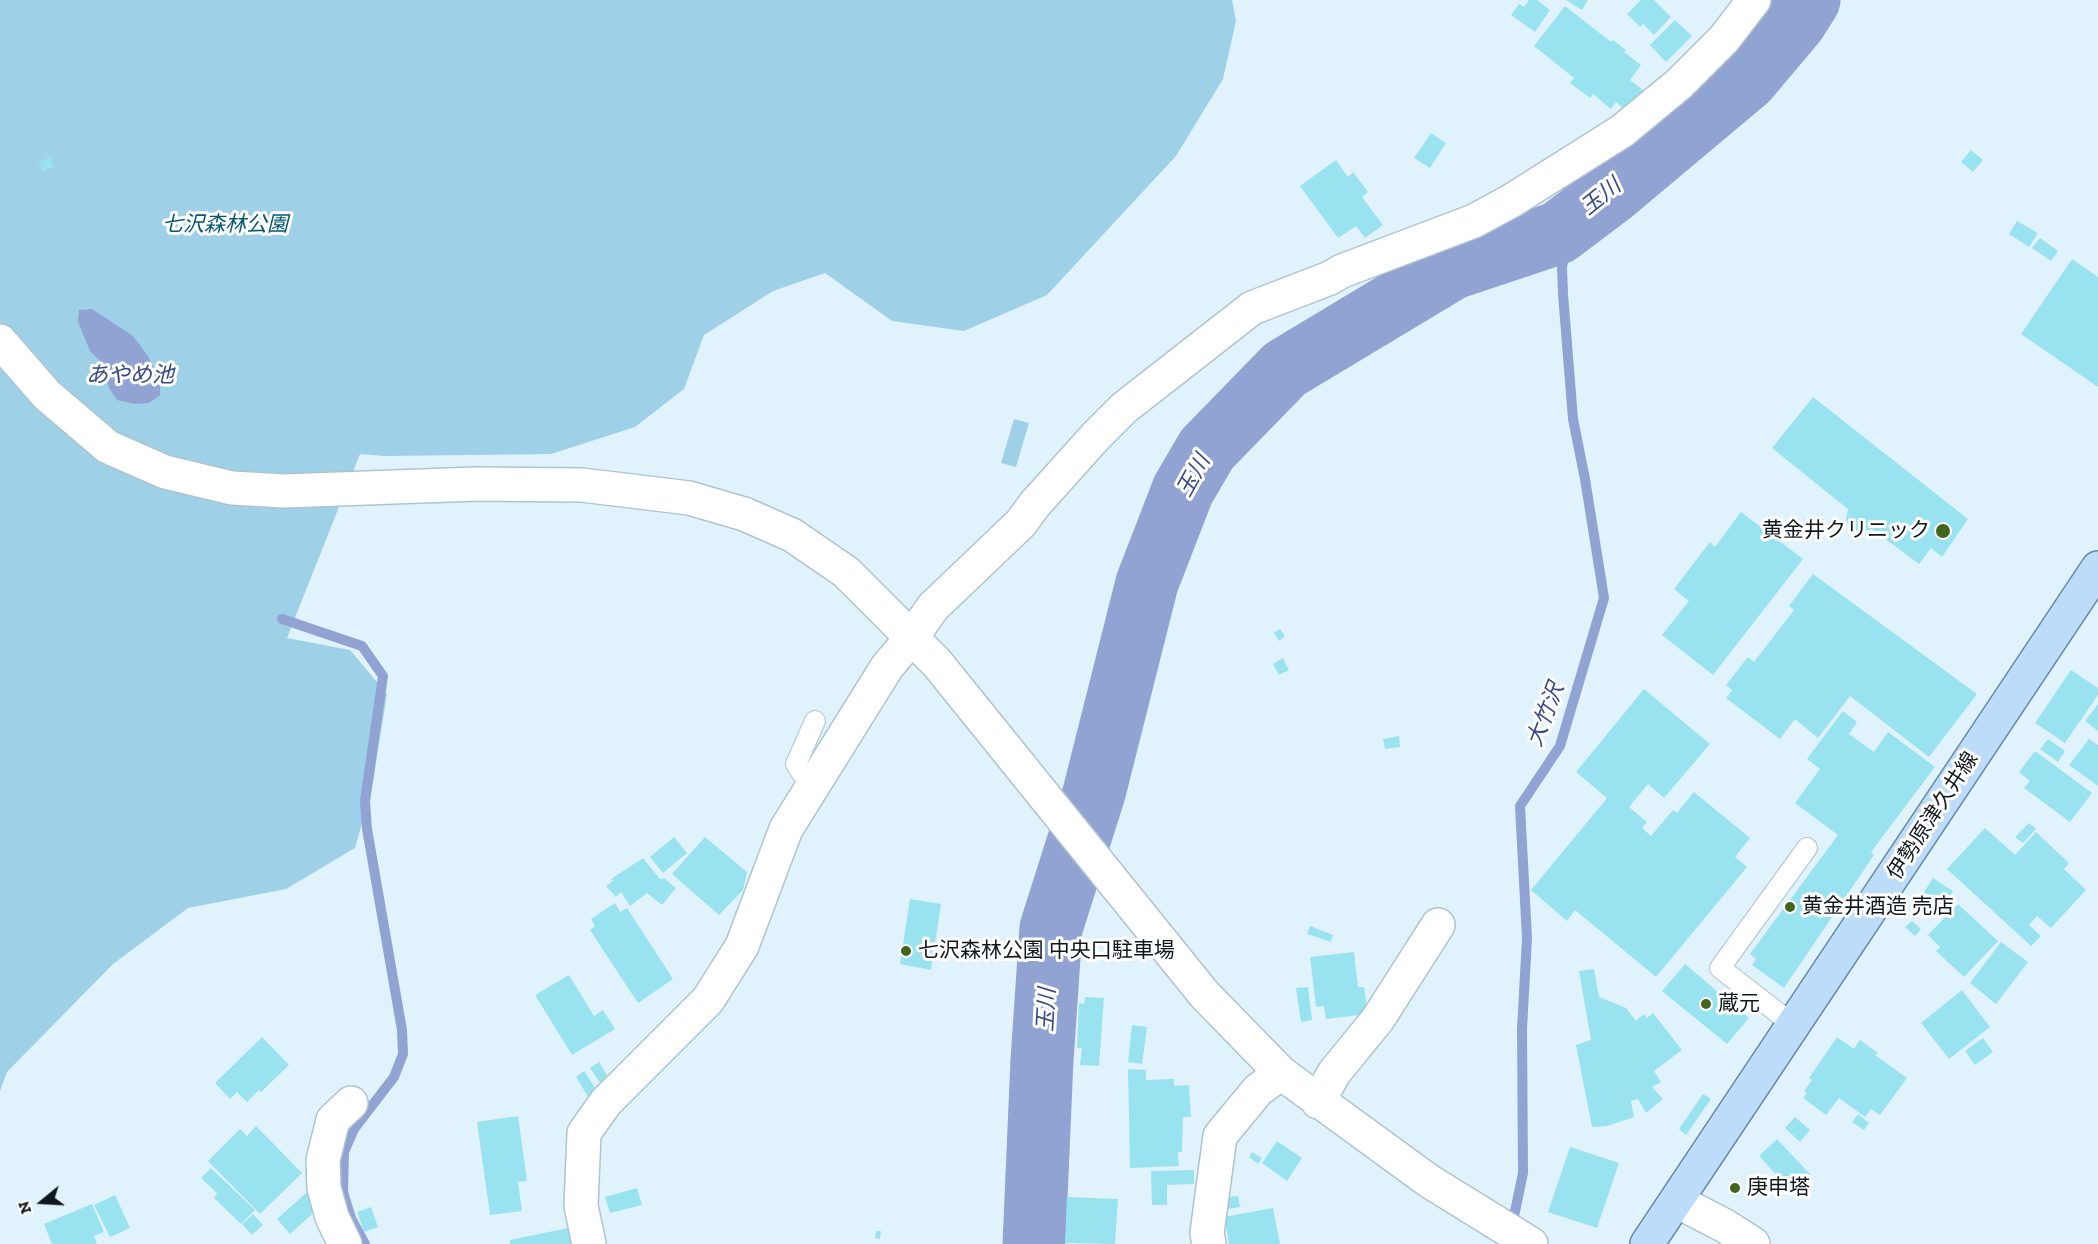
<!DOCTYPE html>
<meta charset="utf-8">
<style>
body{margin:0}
#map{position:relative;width:2098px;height:1244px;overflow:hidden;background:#e0f3fc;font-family:"Zilla Slab",serif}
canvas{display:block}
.north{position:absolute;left:12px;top:1172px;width:60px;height:60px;-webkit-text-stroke:4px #fff;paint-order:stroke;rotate:252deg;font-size:16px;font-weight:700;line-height:24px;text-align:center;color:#0f181c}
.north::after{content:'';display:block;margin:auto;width:21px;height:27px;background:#0f181c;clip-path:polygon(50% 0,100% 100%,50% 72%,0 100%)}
</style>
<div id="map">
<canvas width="2098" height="1244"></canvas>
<div class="north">N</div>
</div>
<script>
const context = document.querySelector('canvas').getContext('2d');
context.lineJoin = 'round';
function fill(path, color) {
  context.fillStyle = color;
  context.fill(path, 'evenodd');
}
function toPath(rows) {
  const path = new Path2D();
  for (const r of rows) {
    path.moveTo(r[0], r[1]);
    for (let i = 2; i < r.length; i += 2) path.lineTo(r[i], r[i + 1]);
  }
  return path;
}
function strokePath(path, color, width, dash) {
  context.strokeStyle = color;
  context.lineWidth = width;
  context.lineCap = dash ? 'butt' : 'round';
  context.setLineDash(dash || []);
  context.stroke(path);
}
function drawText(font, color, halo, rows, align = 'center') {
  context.font = font + ' "Zilla Slab","Noto Sans JP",serif';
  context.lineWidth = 6;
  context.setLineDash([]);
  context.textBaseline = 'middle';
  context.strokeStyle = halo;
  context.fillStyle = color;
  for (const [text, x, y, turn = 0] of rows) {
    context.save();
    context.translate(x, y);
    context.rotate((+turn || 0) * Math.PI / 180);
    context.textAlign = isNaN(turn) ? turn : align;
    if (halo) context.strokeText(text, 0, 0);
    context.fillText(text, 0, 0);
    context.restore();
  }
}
fill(toPath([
 [0,0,1232,0,1236,21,1223,79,1176,156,1047,295,964,331,892,321,825,273,773,291,704,335,684,389,635,427,551,454,384,456,360,454,287,638,350,650,387,694,372,788,355,848,286,889,188,908,113,964,7,1072,0,1091],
 [1014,419,1029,423,1016,467,1001,463]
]), '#9ed0e8');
fill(toPath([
 [92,309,133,336,148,356,160,383,160,395,149,403,135,404,117,400,109,388,100,361,90,351,78,322,79,310]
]), '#90a3d3');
strokePath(toPath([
 [282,619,362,646,383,676,365,801,367,829,402,1030,403,1054,394,1077,354,1129,344,1152,343,1192,351,1218,365,1244],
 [1512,1226,1523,1173,1522,1029,1527,938,1520,806,1560,746,1604,598,1585,479,1573,419,1563,294,1562,267,1564,256,1558,233]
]), '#90a3d3', 10);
strokePath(toPath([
 [1034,1244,1042,1060,1051,928,1094,793,1147,583,1183,490,1207,449,1285,369,1453,268,1558,233,1611,193,1747,79,1795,22,1809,0]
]), '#90a3d3', 63);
fill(toPath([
 [1529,0,1537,0,1550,10,1535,32,1511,15,1519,4,1524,7],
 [1566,0,1588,0,1582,10],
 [1641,0,1654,0,1671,17,1654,35,1643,24,1640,27,1627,14],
 [1565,6,1611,42,1613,40,1626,50,1624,52,1641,65,1630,80,1643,90,1626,111,1616,102,1611,109,1593,94,1590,98,1570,83,1574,78,1534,46],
 [1675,20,1692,36,1666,62,1650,45],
 [1431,133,1446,143,1430,168,1414,158],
 [1971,150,1983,160,1973,172,1961,162],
 [50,157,54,167,43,171,38,162],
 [1336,160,1348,177,1353,172,1368,192,1362,197,1383,225,1365,238,1356,226,1338,238,1300,186],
 [2017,221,2038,233,2029,247,2009,234],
 [2040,238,2058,251,2051,261,2032,248],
 [2072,259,2098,277,2098,387,2021,334],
 [1813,397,1968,519,1942,557,1931,548,1919,564,1872,529,1860,532,1855,530,1849,527,1846,520,1848,509,1772,448],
 [1741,512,1803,559,1713,675,1662,635,1689,601,1674,589,1710,542,1715,547],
 [1813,574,1977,694,1929,757,1850,696,1818,738,1795,719,1780,739,1726,698,1732,690,1726,685,1748,657,1754,662,1794,610,1789,606],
 [1280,629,1285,636,1279,641,1274,633],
 [1283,658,1289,670,1279,675,1273,664],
 [2071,670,2098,688,2098,695,2065,743,2035,723],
 [1644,689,1710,744,1664,798,1648,784,1629,807,1647,822,1642,828,1651,836,1673,810,1677,813,1694,792,1750,838,1735,857,1747,867,1656,977,1575,910,1567,921,1531,890,1607,798,1576,772],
 [2098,704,2098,731,2085,721],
 [1843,711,1857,722,1849,734,1874,752,1888,732,1935,767,1871,852,1874,855,1784,988,1752,965,1756,959,1750,954,1838,835,1795,803,1820,769,1807,759],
 [1399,736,1400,747,1385,749,1383,739],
 [2048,739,2065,751,2058,762,2040,749],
 [2089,739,2098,745,2098,786,2069,765],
 [2035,751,2092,793,2070,822,2024,788,2030,781,2019,772],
 [2029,823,2036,829,2023,843,2015,837],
 [1985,828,2015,855,2036,832,2069,863,2064,869,2086,890,2051,928,2037,916,2029,925,2041,936,2031,946,1947,869],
 [674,837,687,853,663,873,650,857],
 [705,837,747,872,743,890,719,915,672,874],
 [643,858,660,879,664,878,676,888,662,905,647,893,630,906,621,892,616,897,606,886,613,881,611,879],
 [1933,878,1953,891,1935,918,1916,905],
 [910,899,941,904,931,970,900,964],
 [615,903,620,912,627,908,673,979,638,1003,590,930,595,926,591,919],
 [1958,904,1998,941,1964,977,1936,951,1940,947,1928,935],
 [1912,921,1921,929,1915,936,1905,927],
 [1310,926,1333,935,1331,942,1307,934],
 [2001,942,2028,962,1996,1004,1970,983],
 [1354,952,1358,987,1364,987,1368,1014,1326,1019,1324,1006,1316,1007,1310,957],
 [1685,964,1749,1018,1727,1044,1662,991],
 [1594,969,1599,997,1626,1008,1636,1021,1644,1014,1647,1018,1653,1013,1682,1050,1654,1071,1661,1082,1652,1087,1663,1099,1646,1113,1638,1099,1631,1101,1634,1117,1607,1126,1592,1127,1576,1045,1591,1040,1579,971],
 [569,975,594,1016,603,1010,615,1029,572,1055,535,995],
 [1308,987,1312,1020,1301,1022,1296,988],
 [1962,990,1990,1027,1949,1059,1921,1023],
 [1085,997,1104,998,1099,1066,1080,1065,1082,1048,1077,1048,1079,1003,1084,1004],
 [1132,1025,1147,1027,1142,1064,1128,1062],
 [262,1037,289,1065,261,1092,259,1090,247,1102,237,1092,230,1099,215,1083],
 [1837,1037,1854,1049,1860,1040,1878,1053,1875,1055,1907,1078,1880,1115,1871,1109,1865,1117,1839,1098,1826,1115,1803,1098,1807,1093,1804,1091,1812,1080,1809,1078],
 [1983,1038,1993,1052,1975,1065,1965,1051],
 [599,1062,611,1082,603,1087,590,1068],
 [1128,1069,1146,1070,1146,1080,1174,1079,1174,1086,1189,1085,1191,1117,1183,1117,1182,1152,1178,1152,1179,1166,1130,1168],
 [584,1071,598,1092,589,1098,576,1077],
 [1703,1094,1711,1099,1686,1135,1679,1129],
 [1858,1114,1869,1123,1864,1130,1852,1122],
 [518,1116,527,1181,518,1182,522,1211,490,1215,477,1122],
 [1795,1117,1810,1130,1800,1142,1785,1128],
 [256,1126,302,1173,260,1214,208,1161,240,1129,247,1136],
 [1777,1139,1810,1174,1791,1191,1759,1156],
 [1277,1141,1302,1158,1287,1181,1262,1163],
 [1570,1147,1619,1163,1597,1228,1548,1212],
 [1252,1152,1262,1158,1258,1164,1249,1157],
 [211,1168,255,1210,241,1224,214,1198,217,1193,201,1178],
 [1194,1170,1194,1184,1167,1185,1167,1205,1152,1205,1151,1171],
 [637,1188,642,1205,610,1213,605,1197],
 [306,1193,319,1208,290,1234,277,1219],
 [115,1195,130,1228,110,1237,94,1205],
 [1238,1196,1240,1207,1228,1209,1227,1197],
 [1067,1197,1118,1199,1115,1244,1065,1243],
 [92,1204,104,1232,94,1236,97,1244,52,1244,44,1224],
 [371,1207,378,1227,364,1232,357,1212],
 [1273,1208,1280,1244,1229,1244,1224,1217],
 [253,1214,263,1225,252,1235,242,1224],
 [568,1228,571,1244,510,1244,510,1240],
 [876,1231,881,1231,880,1239,875,1238]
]), '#99e2ef');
const service = toPath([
 [811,787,796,764,815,721],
 [1795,1026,1720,968,1807,848]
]);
const minor = toPath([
 [1318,1102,1334,1073,1378,1019,1438,925],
 [1677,1201,1725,1226,1753,1244],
 [345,1244,332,1217,324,1188,323,1160,333,1120,351,1103],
 [589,1244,581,1206,584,1133,606,1102,708,1000,742,946,786,829,887,667,912,637,933,607,1021,523,1034,505,1096,436,1124,408,1252,308,1330,278,1342,271,1474,221,1511,201,1622,131,1679,84,1724,39,1754,0],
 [1209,1244,1207,1233,1220,1136,1258,1090,1281,1073]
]);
const tertiary = toPath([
 [0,341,47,395,108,447,165,472,232,488,284,491,476,484,582,485,689,498,744,514,792,535,846,572,937,663,1204,994,1281,1073,1429,1181,1531,1244]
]);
const primary = toPath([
 [1647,1244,2098,568]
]);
strokePath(service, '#adc4cf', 22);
strokePath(minor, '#adc4cf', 36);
strokePath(tertiary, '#adc4cf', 36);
strokePath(primary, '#6288aa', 36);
strokePath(service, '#fff', 20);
strokePath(minor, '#fff', 33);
strokePath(tertiary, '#fff', 33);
strokePath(primary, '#bcdcfa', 33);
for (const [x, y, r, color] of [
 [1943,531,8,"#43651b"],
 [1790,907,6,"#43651b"],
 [906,951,6,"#43651b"],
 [1706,1004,6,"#43651b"],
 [1735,1188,6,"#43651b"]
]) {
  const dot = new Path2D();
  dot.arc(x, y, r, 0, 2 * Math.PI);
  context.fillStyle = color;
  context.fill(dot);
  strokePath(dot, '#fff', 2);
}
drawText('italic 21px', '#035874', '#fff', [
 ["七沢森林公園",225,225]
]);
drawText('21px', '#0f181c', '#fff', [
 ["黄金井クリニック",1930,531,"right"],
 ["黄金井酒造 売店",1802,907],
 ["七沢森林公園 中央口駐車場",918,951],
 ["蔵元",1718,1004],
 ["庚申塔",1747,1188]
], 'left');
drawText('21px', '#0f181c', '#fff', [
 ["伊勢原津久井線",1933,816,-57]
]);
drawText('italic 22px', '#354986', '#fff', [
 ["玉川",1601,197,-39],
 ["あやめ池",130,376],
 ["玉川",1194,476,-61],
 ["大竹沢",1546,715,-69],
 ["玉川",1047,1010,-87]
]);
</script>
